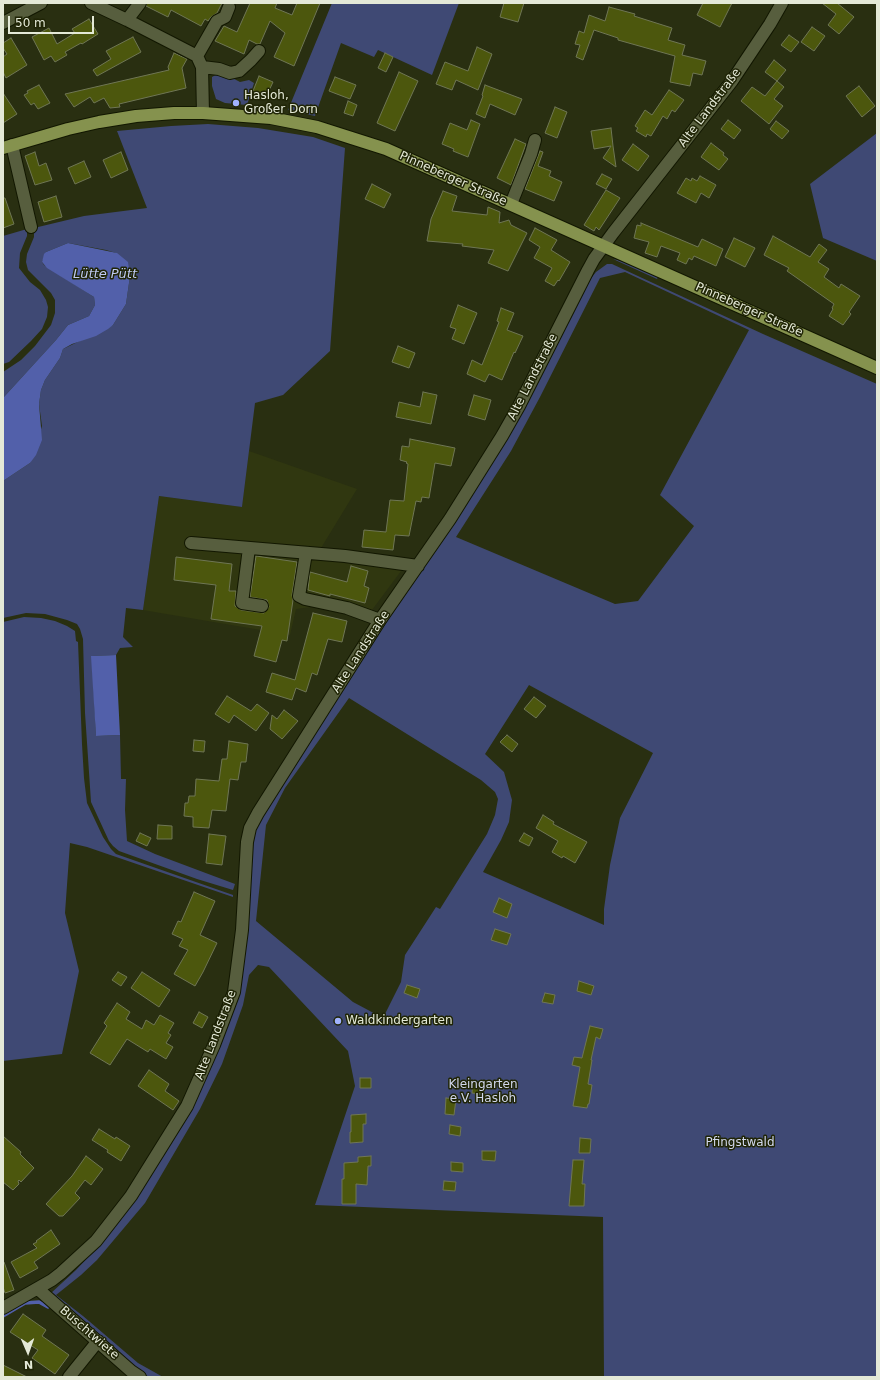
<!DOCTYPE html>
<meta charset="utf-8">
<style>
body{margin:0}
#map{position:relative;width:880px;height:1380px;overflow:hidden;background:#292f11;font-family:"DejaVu Sans",sans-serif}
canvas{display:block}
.frame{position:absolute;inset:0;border:4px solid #e4e9d7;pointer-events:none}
.north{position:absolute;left:8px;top:1332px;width:40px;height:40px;-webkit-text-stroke:3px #202506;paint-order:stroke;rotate:178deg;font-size:11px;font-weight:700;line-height:16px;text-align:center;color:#e4e9d7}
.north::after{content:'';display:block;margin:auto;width:14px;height:18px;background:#e4e9d7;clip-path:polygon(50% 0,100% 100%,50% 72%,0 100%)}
.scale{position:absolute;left:8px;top:16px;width:86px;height:18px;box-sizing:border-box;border:2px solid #e4e9d7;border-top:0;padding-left:5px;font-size:12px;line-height:14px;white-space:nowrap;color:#e4e9d7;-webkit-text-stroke:3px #202506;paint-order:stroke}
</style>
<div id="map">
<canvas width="880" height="1380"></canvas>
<div class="frame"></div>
<div class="north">N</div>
<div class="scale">50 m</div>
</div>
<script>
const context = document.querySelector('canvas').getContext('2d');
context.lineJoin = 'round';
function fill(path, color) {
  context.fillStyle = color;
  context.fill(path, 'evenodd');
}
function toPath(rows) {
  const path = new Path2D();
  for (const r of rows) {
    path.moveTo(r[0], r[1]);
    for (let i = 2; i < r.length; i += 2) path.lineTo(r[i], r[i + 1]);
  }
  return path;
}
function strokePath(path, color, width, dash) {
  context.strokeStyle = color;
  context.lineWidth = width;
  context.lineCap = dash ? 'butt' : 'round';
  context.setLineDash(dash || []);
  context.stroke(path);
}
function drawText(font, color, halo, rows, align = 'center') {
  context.font = font + ' "DejaVu Sans",sans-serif';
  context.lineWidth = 3;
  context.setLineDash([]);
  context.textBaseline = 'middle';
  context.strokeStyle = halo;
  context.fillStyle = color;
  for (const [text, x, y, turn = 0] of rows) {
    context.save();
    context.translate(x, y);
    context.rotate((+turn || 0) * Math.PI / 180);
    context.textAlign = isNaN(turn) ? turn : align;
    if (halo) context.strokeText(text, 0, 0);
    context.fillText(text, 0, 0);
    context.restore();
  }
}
fill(toPath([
 [249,451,357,489,321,548,410,559,366,618,319,606,296,609,290,635,143,610,159,496,242,507]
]), '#303710');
fill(toPath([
 [332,3,459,3,432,75,378,50,374,57,341,43,315,116,288,110],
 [221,72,240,82,249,80,254,83,247,105,225,103,216,99,212,86,212,77],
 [208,124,258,128,313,137,345,148,330,351,283,395,255,403,242,507,159,496,143,610,126,608,123,637,133,647,120,648,116,655,92,656,96,736,120,735,121,779,126,779,125,810,127,841,155,854,235,884,233,890,197,879,119,851,113,846,109,841,91,802,85,713,83,639,80,629,77,624,67,620,45,614,26,613,3,618,3,481,30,463,42,426,39,404,41,390,45,380,60,358,63,349,113,325,126,304,130,276,116,253,106,250,68,243,46,252,42,262,44,265,94,297,95,305,89,316,68,325,56,340,3,398,3,372,21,360,35,346,51,325,55,313,55,300,51,293,28,270,26,262,27,254,34,237,34,228,84,216,147,208,117,131,171,126],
 [877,133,877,261,823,238,810,184],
 [27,229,27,236,20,253,19,268,30,282,40,290,46,300,48,307,47,317,42,329,31,341,9,362,3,364,3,236],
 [613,259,626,262,658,277,657,279],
 [607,264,612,264,763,334,877,384,877,1377,604,1377,603,1217,315,1205,355,1086,348,1051,269,967,258,965,249,975,243,1005,222,1064,200,1109,145,1203,97,1260,81,1275,56,1295,83,1316,138,1363,163,1377,149,1377,134,1367,50,1294,76,1270,104,1240,137,1196,165,1153,191,1108,239,986,247,938,254,828,341,689,449,531,588,282,596,272],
 [625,272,749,330,660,495,694,526,638,601,615,604,456,537,511,451,540,397,600,278],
 [529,685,653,753,620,818,610,865,604,909,604,925,483,872,501,840,509,822,512,800,504,772,485,754],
 [349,698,481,780,495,792,498,799,495,815,487,834,440,909,436,907,405,955,401,982,383,1018,353,1002,256,921,266,825,285,788],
 [24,617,41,618,55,621,67,626,75,631,76,641,78,642,82,744,84,778,87,803,103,837,111,849,116,854,233,895,233,897,87,847,70,843,65,913,79,971,62,1054,3,1061,3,622]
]), '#3f4974');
fill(toPath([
 [68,243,117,253,128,262,130,276,126,304,113,325,108,329,96,336,72,344,63,349,60,358,45,380,41,390,39,404,42,440,36,455,30,463,3,481,3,398,56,340,68,325,89,316,95,305,94,297,47,268,42,262,44,254,46,252],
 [116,655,120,735,96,736,91,656]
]), '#5260aa');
strokePath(toPath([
 [3,1316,25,1303,39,1302,48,1307]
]), '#5260aa', 3.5);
const building = toPath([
 [147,3,222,3,217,13,211,17,208,21,205,19,201,26,171,10,168,17,146,6,147,3],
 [250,3,277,3,275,8,292,15,297,3,320,3,294,66,274,57,285,33,270,21,260,44,257,44,249,40,244,54,215,41,224,26,237,32,250,3],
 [504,3,524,3,518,22,500,17,504,3],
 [703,3,732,3,720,27,697,15,703,3],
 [822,3,837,3,854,17,839,34,828,25,836,14,822,3],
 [609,7,635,14,634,16,672,28,668,40,685,45,682,55,706,61,702,75,693,73,690,86,670,82,675,56,618,40,618,38,594,30,583,60,576,57,580,45,575,44,579,31,584,33,589,15,605,21,609,7],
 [89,19,98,34,82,44,81,43,65,52,67,55,55,62,51,56,44,60,32,37,49,28,57,44,75,33,72,29,89,19],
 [812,27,825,36,814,51,801,42,812,27],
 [789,35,799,42,791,52,781,45,789,35],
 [133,37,141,52,97,76,93,70,111,59,106,51,133,37],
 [11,38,27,65,6,78,3,72,3,57,7,54,3,48,3,43,11,38],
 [477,47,492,54,478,90,456,80,452,90,436,84,445,62,468,71,477,47],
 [174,53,187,59,182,68,186,88,119,104,120,107,110,108,104,98,94,103,90,97,74,107,65,94,169,70,168,67,174,53],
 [385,53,393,57,386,72,378,68,385,53],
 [774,60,786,70,777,81,765,72,774,60],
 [399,72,418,81,395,131,377,123,399,72],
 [259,76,273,82,266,97,253,91,259,76],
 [335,77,356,85,350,99,329,91,335,77],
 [777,81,784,87,774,99,783,106,769,124,741,101,752,87,765,96,777,81],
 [39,85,50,103,38,109,34,103,31,105,24,95,28,93,27,91,39,85],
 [485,85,522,99,515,115,490,104,485,118,476,114,483,96,482,95,485,85],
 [859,86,875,106,862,117,846,96,859,86],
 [669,90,684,100,675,112,672,110,667,119,663,116,651,136,647,134,646,137,636,131,638,128,635,126,645,110,652,115,669,90],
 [3,93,17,114,3,123,3,93],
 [348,101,357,105,353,116,344,113,348,101],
 [555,107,567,112,557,138,545,133,555,107],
 [471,120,480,124,468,157,453,151,454,149,442,144,450,123,467,130,471,120],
 [728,120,741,130,734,139,721,129,728,120],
 [776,121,789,131,782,139,770,129,776,121],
 [611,128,613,146,616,167,603,158,611,146,594,149,591,131,611,128],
 [515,139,526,144,511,185,497,178,515,139],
 [711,143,724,153,723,155,728,159,719,170,701,157,711,143],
 [633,144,649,156,638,171,622,160,633,144],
 [540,151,543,152,538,166,551,171,549,176,562,182,554,201,525,189,540,151],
 [35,152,39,166,46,163,52,180,35,185,25,156,35,152],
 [121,152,128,170,111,178,103,160,121,152],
 [84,161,91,177,75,184,68,168,84,161],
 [602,174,612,179,606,189,596,184,602,174],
 [700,176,716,185,709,198,701,193,696,203,677,193,686,178,691,181,692,178,697,181,700,176],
 [372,184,391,194,384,208,365,199,372,184],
 [606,190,620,198,599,230,596,227,594,231,584,225,606,190],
 [443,191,457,196,452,211,487,215,488,207,500,212,499,223,509,220,511,225,527,233,508,271,488,263,494,250,462,246,463,244,427,241,431,219,443,191],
 [56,196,62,217,44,222,38,202,56,196],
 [3,198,5,198,14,224,3,228,3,198],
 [641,223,698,247,702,239,723,249,716,266,694,256,692,260,689,258,686,264,677,260,680,253,661,246,657,257,645,253,649,242,634,238,637,225,641,226,641,223],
 [535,228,557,240,551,250,570,262,559,281,558,280,554,286,545,281,552,268,534,258,540,247,529,240,535,228],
 [773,236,810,257,819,244,827,250,818,262,829,269,824,277,839,288,841,284,860,296,849,312,851,314,843,325,829,316,833,309,832,308,834,304,787,271,789,268,764,255,773,236],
 [734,238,755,248,745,267,725,257,734,238],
 [458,305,477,313,464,344,452,339,456,329,450,327,458,305],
 [501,308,514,313,507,330,523,336,515,353,514,352,502,380,489,374,485,382,467,374,472,360,482,365,499,322,497,321,501,308],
 [398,346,415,353,409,368,392,362,398,346],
 [423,392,437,395,431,424,396,417,399,402,420,407,423,392],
 [474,395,491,400,485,420,468,415,474,395],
 [410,439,455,448,451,466,435,463,429,498,422,497,421,502,416,501,409,536,395,535,393,550,362,547,364,530,386,532,390,500,404,501,408,464,406,463,407,462,400,460,402,446,409,447,410,439],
 [256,556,297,562,292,595,293,600,287,641,282,640,276,662,254,656,262,626,211,619,216,585,174,580,176,557,232,564,229,591,236,591,235,606,241,610,264,613,269,607,267,600,250,597,256,556],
 [351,566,368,571,364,586,369,588,365,603,330,594,330,596,308,590,310,572,347,582,351,566],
 [313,613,347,621,342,642,328,639,317,675,312,673,306,692,296,688,292,700,266,692,272,673,295,680,313,613],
 [227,696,251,711,257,704,269,713,256,731,234,715,229,723,215,714,227,696],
 [534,697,546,706,536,718,524,709,534,697],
 [284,710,298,721,282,739,270,729,272,715,277,719,284,710],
 [507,735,518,744,512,752,500,742,507,735],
 [194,740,205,741,204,752,193,751,194,740],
 [229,741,248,744,246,762,241,762,238,780,230,779,226,811,212,810,209,828,193,827,193,817,184,816,185,803,188,803,189,796,195,796,196,779,219,781,222,759,227,759,229,741],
 [543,815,554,822,553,824,587,842,575,863,563,856,562,858,552,852,558,841,536,828,543,815],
 [158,825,172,826,172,839,157,839,158,825],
 [140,833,151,838,147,846,136,841,140,833],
 [524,833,533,838,529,846,519,841,524,833],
 [209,834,226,836,222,865,206,863,209,834],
 [194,892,215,901,200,935,217,943,203,972,195,986,174,974,188,950,179,946,183,939,172,934,178,921,181,922,194,892],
 [499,898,512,904,507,918,493,912,499,898],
 [495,929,511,934,507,945,491,940,495,929],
 [118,972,127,977,121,986,112,980,118,972],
 [142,972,170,990,159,1007,131,988,142,972],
 [579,981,594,986,591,995,577,991,579,981],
 [407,985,420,989,417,998,404,993,407,985],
 [545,993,555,995,553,1004,542,1002,545,993],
 [117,1003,130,1012,126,1019,142,1029,146,1020,154,1025,160,1015,174,1023,168,1033,171,1035,166,1043,173,1047,166,1059,150,1049,148,1052,127,1039,110,1065,90,1053,107,1026,104,1023,117,1003],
 [199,1012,208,1017,202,1028,193,1023,199,1012],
 [590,1026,603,1029,600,1039,596,1037,591,1060,592,1060,588,1084,592,1085,589,1104,588,1104,587,1108,573,1106,580,1067,572,1065,574,1057,582,1058,590,1026],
 [149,1070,169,1084,165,1091,179,1101,173,1110,138,1086,149,1070],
 [360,1078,371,1078,371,1088,360,1088,360,1078],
 [473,1082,483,1083,481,1094,472,1093,473,1082],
 [446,1098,456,1099,454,1115,445,1114,446,1098],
 [366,1114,366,1124,363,1124,363,1142,350,1143,350,1132,351,1132,351,1115,366,1114],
 [450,1125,461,1127,460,1136,449,1134,450,1125],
 [99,1129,115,1139,116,1137,130,1146,121,1161,107,1152,108,1150,92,1140,99,1129],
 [3,1136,21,1152,20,1154,34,1168,21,1182,19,1180,18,1181,19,1184,13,1190,3,1182,3,1136],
 [580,1138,591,1139,590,1153,579,1153,580,1138],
 [482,1151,496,1151,495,1161,482,1160,482,1151],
 [86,1156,103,1169,91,1185,85,1180,75,1193,80,1198,63,1216,59,1216,46,1204,72,1176,86,1156],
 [371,1156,371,1166,368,1166,367,1185,356,1184,356,1204,342,1204,342,1179,344,1179,344,1163,358,1162,358,1157,371,1156],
 [573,1160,584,1160,582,1184,585,1184,584,1206,569,1206,573,1160],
 [451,1162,463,1163,463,1172,451,1171,451,1162],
 [444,1181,456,1182,455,1191,443,1190,444,1181],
 [51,1230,60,1244,34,1262,38,1268,20,1278,11,1262,37,1248,33,1244,37,1242,36,1241,51,1230],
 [3,1262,4,1262,14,1290,5,1293,3,1287,3,1262],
 [23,1314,46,1330,42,1336,69,1355,55,1374,32,1358,38,1350,10,1332,23,1314],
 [3,1365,27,1377,3,1377,3,1365]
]);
fill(building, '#4c570d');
strokePath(building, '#6f7655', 1);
const minor = toPath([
 [91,3,127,20,197,56,202,67,203,113],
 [127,20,140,3],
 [3,23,41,3],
 [197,56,217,21,225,17,229,7],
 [202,67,219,69,230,73,239,71,251,60,259,51],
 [12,145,31,227],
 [511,204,531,154,535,140],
 [191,543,345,556,418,566],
 [249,548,242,603,262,606],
 [306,553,299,596,305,599,347,608,380,620],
 [38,1289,131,1371,140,1377],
 [3,1308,52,1280,61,1273,96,1241,131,1196,187,1106,214,1045,234,992,242,930,247,842,250,828,258,813,380,620,450,519,502,436,519,406,588,270,594,259,613,233,732,81,770,24,782,3],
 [69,1377,98,1341]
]);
const major = toPath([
 [3,148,68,129,99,122,136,116,174,113,203,113,271,118,317,127,386,149,877,368]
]);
strokePath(minor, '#121700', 14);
strokePath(major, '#121700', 14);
strokePath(minor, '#575e3e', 12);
strokePath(major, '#85924e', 12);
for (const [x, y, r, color] of [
 [236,103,4,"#a1b3fd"],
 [338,1021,4,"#a1b3fd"]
]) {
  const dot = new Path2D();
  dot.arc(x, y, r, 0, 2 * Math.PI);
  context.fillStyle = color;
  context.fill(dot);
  strokePath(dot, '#202506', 1.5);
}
drawText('12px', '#e4e9d7', '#202506', [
 ["Hasloh,",244,96],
 ["Großer Dorn",244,110],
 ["Waldkindergarten",346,1021]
], 'left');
drawText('12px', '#e4e9d7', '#202506', [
 ["Alte Landstraße",710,108,-53],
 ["Pinneberger Straße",453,179,24],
 ["Pinneberger Straße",749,310,24],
 ["Alte Landstraße",533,377,-63],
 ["Alte Landstraße",361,652,-57],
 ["Alte Landstraße",216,1035,-69],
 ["Buschtwiete",89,1333,41]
]);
drawText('12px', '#d2d8ed', '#202506', [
 ["Kleingarten",483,1085],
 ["e.V. Hasloh",483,1099],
 ["Pfingstwald",740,1143]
]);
drawText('italic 13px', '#bfcaf3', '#202506', [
 ["Lütte Pütt",105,275]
]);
</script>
